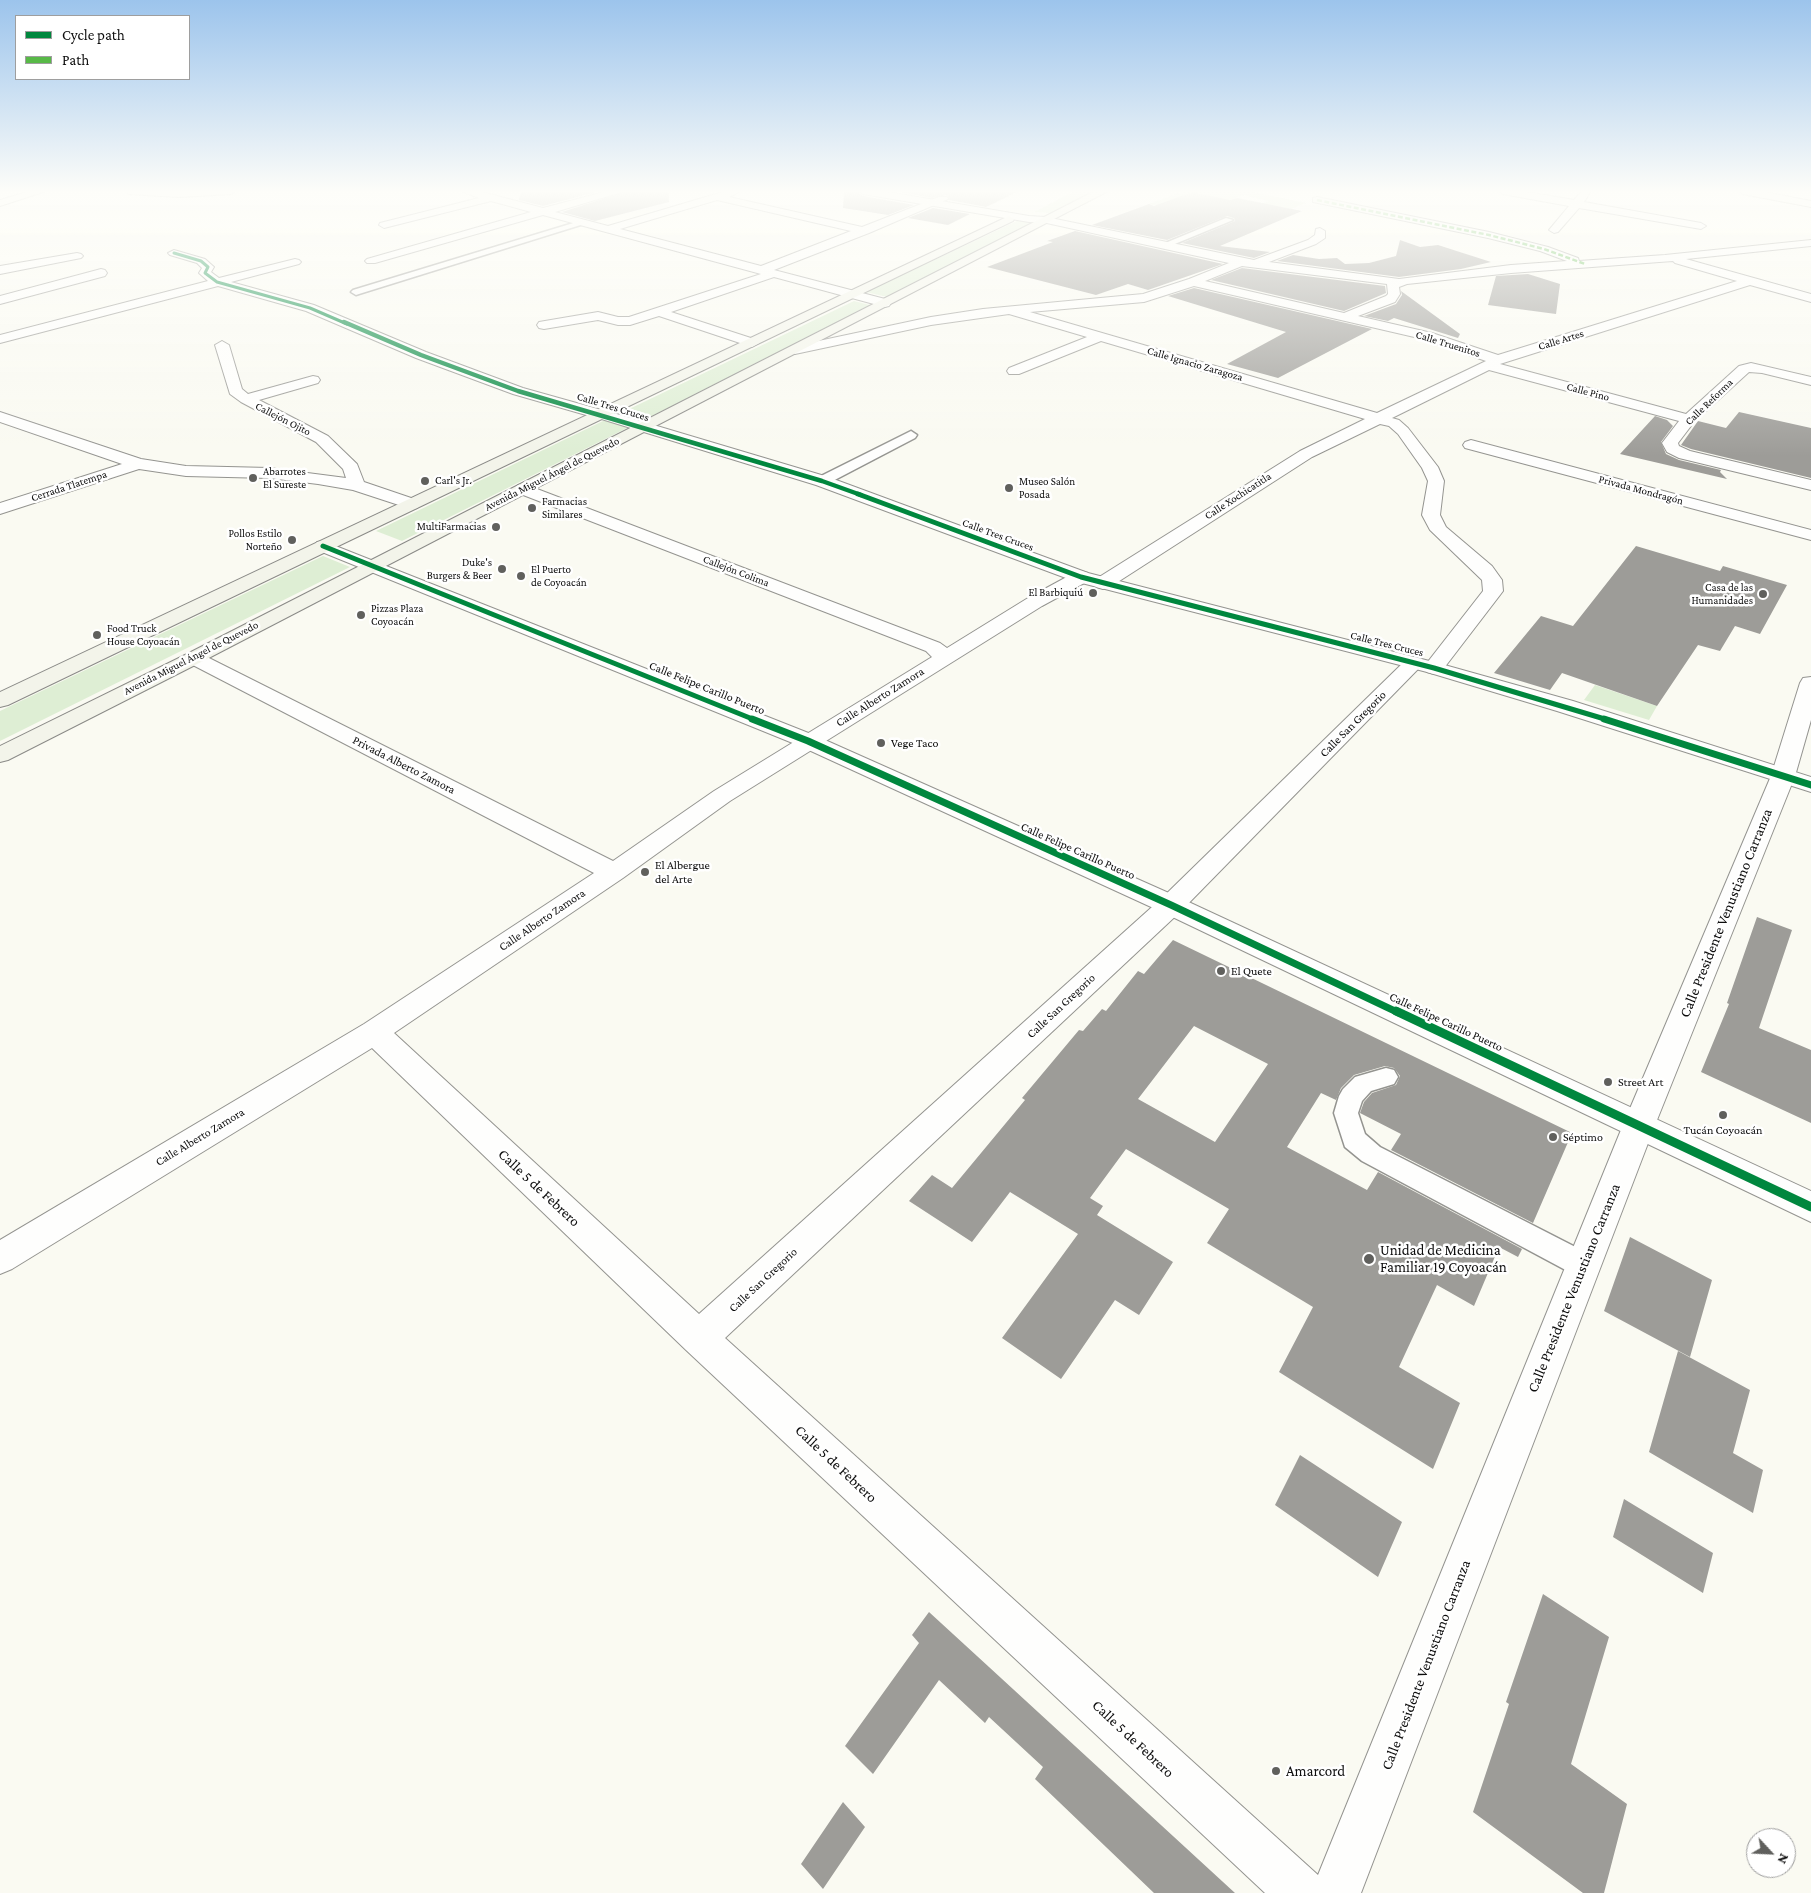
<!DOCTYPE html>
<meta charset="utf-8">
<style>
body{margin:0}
#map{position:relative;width:1811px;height:1893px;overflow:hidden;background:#fafaf2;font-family:"Crimson Pro",serif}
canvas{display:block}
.legend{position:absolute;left:15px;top:15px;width:175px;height:65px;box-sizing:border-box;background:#fff;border:1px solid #9e9e9e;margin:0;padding:6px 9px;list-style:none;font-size:15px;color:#0d0d0d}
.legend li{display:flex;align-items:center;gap:10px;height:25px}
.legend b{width:25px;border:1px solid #9e9e9e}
.north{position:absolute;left:1746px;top:1828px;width:50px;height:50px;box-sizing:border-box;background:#fff;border:1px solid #9e9e9e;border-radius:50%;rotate:115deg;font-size:14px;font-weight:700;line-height:20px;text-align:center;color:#0d0d0d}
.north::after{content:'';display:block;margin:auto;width:18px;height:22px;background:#60605d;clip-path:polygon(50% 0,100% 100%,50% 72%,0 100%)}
</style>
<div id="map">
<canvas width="1811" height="1893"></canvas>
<ul class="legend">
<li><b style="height:6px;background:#00873e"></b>Cycle path</li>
<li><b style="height:6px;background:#58b947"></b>Path</li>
</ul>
<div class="north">N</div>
</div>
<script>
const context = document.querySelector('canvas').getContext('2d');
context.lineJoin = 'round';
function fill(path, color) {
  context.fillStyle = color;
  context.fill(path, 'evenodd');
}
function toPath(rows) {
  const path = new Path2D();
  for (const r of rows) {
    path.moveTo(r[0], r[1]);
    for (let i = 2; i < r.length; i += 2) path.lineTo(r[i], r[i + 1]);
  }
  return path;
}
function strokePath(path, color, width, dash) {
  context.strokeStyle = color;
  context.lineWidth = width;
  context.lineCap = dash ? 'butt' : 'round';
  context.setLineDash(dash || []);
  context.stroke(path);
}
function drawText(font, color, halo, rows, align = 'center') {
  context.font = font + ' "Crimson Pro",serif';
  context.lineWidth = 5;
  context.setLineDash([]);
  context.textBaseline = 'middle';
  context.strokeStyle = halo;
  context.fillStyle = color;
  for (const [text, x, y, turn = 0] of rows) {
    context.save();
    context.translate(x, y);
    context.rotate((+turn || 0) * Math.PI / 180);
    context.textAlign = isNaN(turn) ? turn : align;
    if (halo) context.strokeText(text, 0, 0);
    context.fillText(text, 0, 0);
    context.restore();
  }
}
fill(toPath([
 [1075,191,1093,191,1050,213,1034,212],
 [1185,191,1247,191,1306,203,1291,209,1277,206,1242,220,1228,217,1269,201,1243,195,1191,214,1149,204],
 [1019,220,1033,222,887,297,866,292],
 [854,301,870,305,648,418,625,411],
 [605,420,627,428,402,541,376,531],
 [323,556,350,567,0,741,0,711],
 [1595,685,1657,706,1649,720,1584,700]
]), '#deeed4');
fill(toPath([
 [521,191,600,191,543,206,519,200],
 [627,191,668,191,669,202,595,221,562,212],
 [844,191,856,191,863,196,914,205,888,215,843,208],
 [894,191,1019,191,986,207,949,200,947,195,932,198],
 [1192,192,1230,200,1237,198,1302,211,1220,246,1270,252,1254,258,1182,243,1235,221,1234,218,1227,216,1167,240,1092,225,1149,204,1154,206],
 [933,208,970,214,948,225,908,218],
 [1075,231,1223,264,1148,290,1128,284,1096,295,987,267,1053,242,1047,241],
 [1400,240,1420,247,1438,245,1491,262,1461,269,1399,277,1277,261,1293,255,1319,259,1337,258,1345,264,1369,263,1396,256],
 [1242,268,1385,286,1386,293,1344,311,1211,280],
 [1528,274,1560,284,1556,314,1488,305,1496,276],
 [1194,288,1372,329,1278,378,1227,364,1286,332,1168,296],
 [1401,291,1460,334,1458,338,1394,318,1388,321,1364,316,1396,304,1402,295],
 [1739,412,1811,428,1811,478,1691,449,1681,445,1698,421,1726,428],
 [1655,416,1667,420,1673,426,1661,442,1666,454,1679,460,1721,470,1720,472,1727,479,1620,454],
 [1636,546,1720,571,1723,566,1787,585,1760,634,1735,626,1720,651,1698,645,1657,706,1562,673,1550,690,1494,673,1541,616,1573,626],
 [1757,917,1792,930,1759,1028,1811,1050,1811,1123,1701,1072,1729,1004,1727,1003],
 [1173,940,1572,1133,1533,1223,1391,1150,1401,1134,1360,1113,1364,1102,1372,1093,1396,1085,1400,1076,1394,1068,1385,1066,1354,1075,1341,1088,1336,1100,1321,1093,1287,1147,1367,1190,1378,1172,1522,1249,1518,1257,1499,1247,1474,1306,1437,1285,1399,1367,1460,1403,1433,1469,1279,1372,1313,1307,1207,1243,1229,1209,1126,1149,1090,1198,1103,1206,1097,1215,1173,1262,1139,1315,1115,1300,1061,1379,1002,1338,1078,1234,1010,1192,972,1242,909,1201,932,1175,952,1188,1025,1100,1022,1098,1079,1030,1083,1031,1102,1009,1106,1011,1138,971,1144,974],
 [1194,1026,1268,1064,1215,1142,1138,1099],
 [1630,1237,1712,1280,1690,1357,1604,1311],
 [1678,1351,1750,1390,1733,1453,1763,1470,1753,1513,1649,1452],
 [1300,1455,1402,1522,1378,1577,1275,1505],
 [1624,1499,1713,1553,1703,1593,1613,1537],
 [1543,1594,1609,1637,1571,1764,1627,1804,1604,1893,1583,1893,1473,1812,1509,1704,1506,1702],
 [929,1612,989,1667,1235,1893,1154,1893,1035,1779,1043,1767,989,1717,985,1723,939,1680,873,1774,845,1746,919,1643,912,1635],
 [843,1802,865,1827,823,1889,801,1864]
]), '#9d9c98');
const service = toPath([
 [1226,218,1233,220,1165,248,1158,246,1226,218],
 [580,221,587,223,359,294,356,295,351,292,353,290,580,221],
 [911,431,917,435,915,438,827,484,822,485,816,481,817,478,911,431],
 [1386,1068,1394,1070,1398,1077,1394,1084,1371,1091,1362,1101,1358,1113,1365,1134,1380,1147,1593,1256,1596,1265,1593,1274,1583,1277,1573,1274,1362,1161,1345,1147,1334,1113,1339,1096,1343,1089,1355,1077,1386,1068]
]);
const minor = toPath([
 [30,191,46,191,0,206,0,200,30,191],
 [124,191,236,191,231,194,179,197,129,194,124,191],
 [461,191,478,191,543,208,608,191,625,191,555,212,608,226,726,191,739,192,729,197,862,227,939,197,947,197,948,199,869,233,774,270,889,300,891,303,889,306,885,307,774,277,671,312,757,340,759,343,752,347,659,316,630,325,618,325,598,320,544,329,539,328,537,325,539,322,598,312,618,317,629,317,761,274,543,215,375,263,367,263,365,261,367,259,531,212,491,201,384,228,379,225,380,223,479,198,461,191],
 [717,200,851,231,761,266,620,229,717,200],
 [1498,191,1521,191,1574,200,1582,191,1591,191,1584,202,1701,223,1706,226,1701,229,1579,208,1558,232,1554,233,1549,230,1569,206,1503,194,1498,191],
 [1738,191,1760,191,1811,201,1811,207,1743,194,1738,191],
 [1317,197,1489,232,1548,247,1578,258,1579,261,1665,255,1811,240,1811,246,1686,259,1811,294,1811,302,1750,285,1500,364,1686,414,1739,366,1751,363,1811,377,1811,385,1762,373,1749,372,1694,422,1678,443,1679,446,1690,451,1811,480,1811,490,1679,458,1667,452,1662,443,1679,421,1489,370,1392,418,1399,420,1408,428,1438,467,1444,481,1440,515,1446,527,1492,566,1502,580,1503,591,1500,595,1441,672,1434,674,1427,672,1423,668,1483,591,1482,580,1430,530,1422,515,1428,481,1422,468,1398,434,1389,426,1380,424,1312,457,1110,587,1103,589,1096,587,1093,583,1096,579,1300,451,1365,419,1101,341,1019,374,1009,374,1007,371,1009,368,1087,337,1009,314,931,325,795,354,788,350,795,346,931,317,983,309,1143,294,1189,279,1229,263,1042,222,1041,220,1042,218,1046,217,1254,260,1308,240,1315,235,1316,229,1320,228,1325,231,1325,238,1316,244,1269,262,1399,279,1511,265,1567,261,1540,251,1488,238,1313,202,1313,198,1317,197],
 [1673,261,1675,263,1737,281,1498,355,1432,333,1358,316,1395,302,1400,294,1399,287,1407,284,1511,273,1673,261],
 [1242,266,1387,284,1388,294,1386,296,1344,313,1205,281,1242,266],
 [1194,286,1423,339,1486,361,1377,413,1030,312,1144,302,1194,286],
 [174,250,205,259,214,267,211,272,219,278,295,259,299,260,301,262,299,264,231,282,314,305,426,352,523,388,605,411,608,414,605,417,600,419,513,394,416,358,306,311,218,286,0,343,0,335,208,281,199,273,202,268,197,263,170,255,168,253,174,250],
 [77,253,81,254,83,256,81,258,0,274,0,266,77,253],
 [101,269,105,270,107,273,105,276,0,304,0,296,101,269],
 [222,341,229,345,242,389,248,394,313,376,318,377,320,380,318,383,259,400,328,436,357,464,364,482,417,500,420,504,417,508,411,509,353,490,318,484,269,478,186,476,139,469,0,514,0,503,122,464,0,422,0,412,141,459,186,466,269,468,346,478,343,469,316,442,241,402,230,394,215,345,222,341],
 [1471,440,1811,530,1811,540,1465,448,1463,445,1465,442,1471,440],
 [524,484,940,643,947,648,1028,598,1074,573,1081,571,1088,573,1090,577,1088,581,1042,606,730,801,623,878,394,1033,699,1314,1162,898,1407,659,1414,657,1421,659,1424,663,1180,912,725,1338,1318,1875,1623,1125,1771,776,1800,683,1803,678,1811,677,1811,720,1795,776,1655,1125,1361,1893,1265,1893,686,1350,372,1048,12,1269,0,1274,0,1240,364,1024,594,873,187,662,184,658,187,654,194,652,201,654,613,861,714,791,932,657,926,651,518,493,516,489,518,485,524,484]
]);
const tertiary = toPath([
 [858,191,882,191,1029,216,1046,217,1051,220,1046,223,1029,222,863,194,858,191],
 [600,409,828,477,1088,573,1441,664,1573,701,1811,777,1811,792,1557,711,1427,672,1074,581,816,485,595,417,592,414,595,411,600,409],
 [323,541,816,736,1180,898,1811,1191,1811,1222,1162,912,800,746,317,550,314,546,317,542,323,541]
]);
const secondary = toPath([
 [1095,191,1108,191,201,662,8,760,0,762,0,746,187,654,1095,191],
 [1009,216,1014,219,1013,221,8,705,0,707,0,692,1009,216]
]);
strokePath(service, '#949490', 3);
strokePath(minor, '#949490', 2);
strokePath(tertiary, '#949490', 2);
strokePath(secondary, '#8a8a87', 2);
fill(service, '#fefefd');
fill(minor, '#fefefd');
fill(tertiary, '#fefefd');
fill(secondary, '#f3f4ea');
strokePath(toPath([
 [1317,200,1489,235,1544,249,1585,264]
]), '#58b947', 2.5, [5, 2.5]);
strokePath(toPath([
 [174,253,201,261,208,267,205,273,217,282,310,308,347,324]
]), '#00873e', 3);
strokePath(toPath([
 [344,322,421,355,518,391,822,481,861,495]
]), '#00873e', 4.5);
strokePath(toPath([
 [858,494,1081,577,1434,668,1608,720],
 [323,546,755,720]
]), '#00873e', 5);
strokePath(toPath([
 [752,719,808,741,1171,905,1399,1013],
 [1604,719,1811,785]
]), '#00873e', 7);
strokePath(toPath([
 [1396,1011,1811,1207]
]), '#00873e', 9);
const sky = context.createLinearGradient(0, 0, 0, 456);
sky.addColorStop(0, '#9cc4ec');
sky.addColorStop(0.42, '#fdfdf9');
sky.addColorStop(1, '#fdfdf900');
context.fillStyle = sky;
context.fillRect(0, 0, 1811, 456);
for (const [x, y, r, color] of [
 [253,478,5,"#60605d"],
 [425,481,5,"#60605d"],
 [1009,488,5,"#60605d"],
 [532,508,5,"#60605d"],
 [496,527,5,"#60605d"],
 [292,540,5,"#60605d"],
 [502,569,5,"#60605d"],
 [521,576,5,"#60605d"],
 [1093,593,5,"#60605d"],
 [1763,594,5,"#60605d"],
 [361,615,5,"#60605d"],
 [97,635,5,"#60605d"],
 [881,743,5,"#60605d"],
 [645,872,5,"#60605d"],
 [1221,971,5,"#60605d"],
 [1608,1082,5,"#60605d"],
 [1723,1115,5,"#60605d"],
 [1553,1137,5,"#60605d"],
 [1369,1259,6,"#60605d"],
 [1276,1771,5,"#60605d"]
]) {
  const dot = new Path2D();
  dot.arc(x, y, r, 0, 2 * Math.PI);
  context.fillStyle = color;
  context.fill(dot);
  strokePath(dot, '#fff', 2);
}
drawText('11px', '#0d0d0d', '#fff', [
 ["Calle Artes",1561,340,-17],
 ["Calle Truenitos",1448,344,17],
 ["Calle Ignacio Zaragoza",1195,364,16],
 ["Calle Pino",1588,392,15],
 ["Calle Reforma",1709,402,-44],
 ["Calle Tres Cruces",613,407,17],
 ["Callejón Ojito",283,419,27],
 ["Avenida Miguel Ángel de Quevedo",552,474,-27],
 ["Cerrada Tlatempa",69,486,-18],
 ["Privada Mondragón",1641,490,15],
 ["Calle Xochicatitla",1238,496,-33],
 ["Calle Tres Cruces",998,535,20],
 ["Callejón Colima",736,571,21],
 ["Calle Tres Cruces",1387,644,14],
 ["Avenida Miguel Ángel de Quevedo",191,658,-27]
]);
drawText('11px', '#0d0d0d', '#fff', [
 ["Abarrotes",263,472],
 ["El Sureste",263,485],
 ["Carl's Jr.",435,481],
 ["Museo Salón",1019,482],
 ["Posada",1019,495],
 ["Farmacias",542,502],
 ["Similares",542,515],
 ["MultiFarmacias",486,527,"right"],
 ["Pollos Estilo",282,534,"right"],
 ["Norteño",282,547,"right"],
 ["Duke's",492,563,"right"],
 ["Burgers & Beer",492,576,"right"],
 ["El Puerto",531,570],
 ["de Coyoacán",531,583],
 ["Casa de las",1753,588,"right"],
 ["Humanidades",1753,601,"right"],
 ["El Barbiquiú",1083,593,"right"],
 ["Pizzas Plaza",371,609],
 ["Coyoacán",371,622],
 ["Food Truck",107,629],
 ["House Coyoacán",107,642]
], 'left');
drawText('12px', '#0d0d0d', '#fff', [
 ["Calle Felipe Carillo Puerto",707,688,22],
 ["Calle Alberto Zamora",880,697,-32],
 ["Calle San Gregorio",1353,724,-45],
 ["Privada Alberto Zamora",404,765,27],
 ["Calle Felipe Carillo Puerto",1078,851,24],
 ["Calle Alberto Zamora",542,920,-34],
 ["Calle San Gregorio",1061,1006,-43],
 ["Calle Felipe Carillo Puerto",1446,1022,25],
 ["Calle Alberto Zamora",200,1137,-31],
 ["Calle San Gregorio",763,1280,-43]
]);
drawText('12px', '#0d0d0d', '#fff', [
 ["Vege Taco",891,743],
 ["El Albergue",655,865],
 ["del Arte",655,879],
 ["El Quete",1231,971],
 ["Street Art",1618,1082],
 ["Tucán Coyoacán",1723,1130,"center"],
 ["Séptimo",1563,1137]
], 'left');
drawText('15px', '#0d0d0d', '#fff', [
 ["Calle Presidente Venustiano Carranza",1726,913,-68],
 ["Calle 5 de Febrero",539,1188,43],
 ["Calle Presidente Venustiano Carranza",1574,1288,-68],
 ["Calle 5 de Febrero",836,1464,43],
 ["Calle Presidente Venustiano Carranza",1426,1665,-69],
 ["Calle 5 de Febrero",1133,1739,43]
]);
drawText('15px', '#0d0d0d', '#fff', [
 ["Unidad de Medicina",1380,1250],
 ["Familiar 19 Coyoacán",1380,1267],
 ["Amarcord",1286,1771]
], 'left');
</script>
